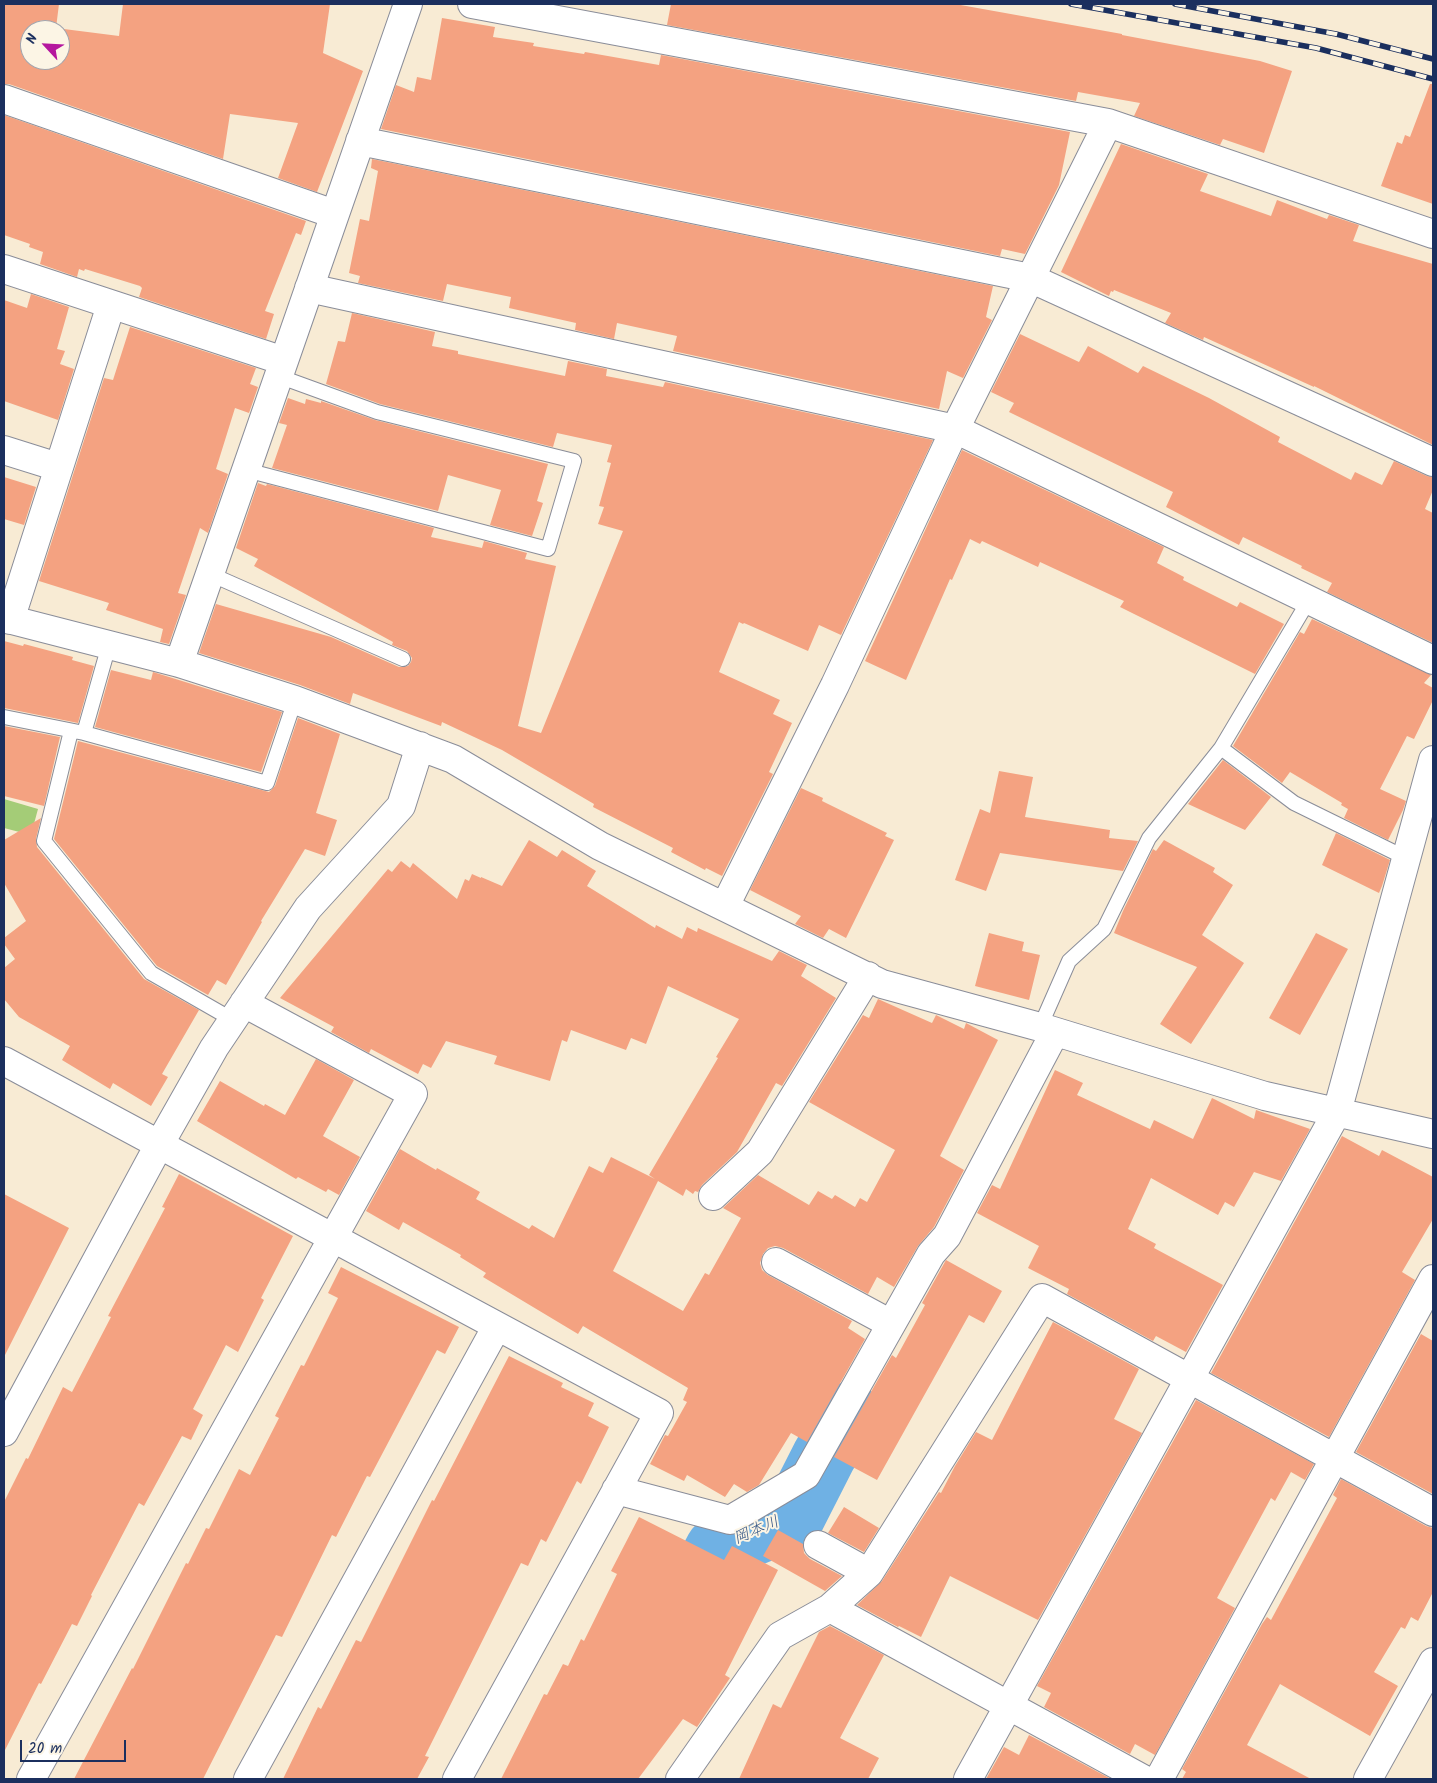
<!DOCTYPE html>
<meta charset="utf-8">
<style>
body{margin:0}
#map{position:relative;width:1437px;height:1783px;overflow:hidden;background:#f8ebd4;font-family:Kalam,sans-serif}
canvas{display:block}
.frame{position:absolute;inset:0;border:5px solid #1b2f5e;pointer-events:none}
.north{position:absolute;left:20px;top:20px;width:50px;height:50px;box-sizing:border-box;background:#fcf5e5;border:1px solid #a2a6af;border-radius:50%;rotate:295deg;font-size:14px;font-weight:700;line-height:20px;text-align:center;color:#1b2f5e}
.north::after{content:'';display:block;margin:auto;width:18px;height:22px;background:#b5179e;clip-path:polygon(50% 0,100% 100%,50% 72%,0 100%)}
.scale{position:absolute;left:20px;top:1740px;width:106px;height:22px;box-sizing:border-box;border:2px solid #1b2f5e;border-top:0;padding-left:6px;font-size:15px;line-height:18px;white-space:nowrap;color:#1b2f5e;-webkit-text-stroke:4px #fcf5e5;paint-order:stroke}
</style>
<div id="map">
<canvas width="1437" height="1783"></canvas>
<div class="frame"></div>
<div class="north">N</div>
<div class="scale">20 m</div>
</div>
<script>
const context = document.querySelector('canvas').getContext('2d');
context.lineJoin = 'round';
function fill(path, color) {
  context.fillStyle = color;
  context.fill(path, 'evenodd');
}
function toPath(rows) {
  const path = new Path2D();
  for (const r of rows) {
    path.moveTo(r[0], r[1]);
    for (let i = 2; i < r.length; i += 2) path.lineTo(r[i], r[i + 1]);
  }
  return path;
}
function strokePath(path, color, width, dash) {
  context.strokeStyle = color;
  context.lineWidth = width;
  context.lineCap = dash ? 'butt' : 'round';
  context.setLineDash(dash || []);
  context.stroke(path);
}
function drawText(font, color, halo, rows, align = 'center') {
  context.font = font + ' Kalam,"Klee One",sans-serif';
  context.lineWidth = 4;
  context.setLineDash([]);
  context.textBaseline = 'middle';
  context.strokeStyle = halo;
  context.fillStyle = color;
  for (const [text, x, y, turn = 0] of rows) {
    context.save();
    context.translate(x, y);
    context.rotate((+turn || 0) * Math.PI / 180);
    context.textAlign = isNaN(turn) ? turn : align;
    if (halo) context.strokeText(text, 0, 0);
    context.fillText(text, 0, 0);
    context.restore();
  }
}
fill(toPath([
 [4,799,38,809,31,835,4,828]
]), '#a4cc77');
strokePath(toPath([
 [579,1779,651,1674,717,1549,793,1517,824,1456,849,1414]
]), '#6fb1e4', 64);
fill(toPath([
 [4,4,59,4,56,28,119,36,123,4,330,4,323,53,363,71,317,192,278,178,298,123,230,114,223,159,9,84,4,84],
 [30,30,60,30,60,60,30,60],
 [671,4,955,4,1122,34,1122,35,1260,61,1292,71,1264,153,1223,139,1220,145,1134,116,1140,103,1078,92,1076,101,667,25],
 [442,18,495,27,493,37,534,43,533,46,584,54,585,52,659,65,661,55,1070,132,1059,185,1025,254,1002,249,1000,256,381,129,396,85,414,92,417,77,431,80],
 [1430,84,1433,84,1433,204,1381,186,1397,142,1402,144,1405,135,1410,137],
 [4,115,306,221,301,235,296,233,265,311,274,314,266,339,139,297,142,288,140,286,85,269,84,271,79,269,77,277,40,264,43,252,29,247,30,244,4,235],
 [1121,144,1208,174,1200,191,1271,216,1277,200,1327,219,1329,215,1359,225,1353,241,1433,264,1433,445,1314,386,1314,387,1204,337,1203,340,1165,323,1171,313,1114,290,1113,292,1111,291,1109,296,1061,272],
 [372,159,993,286,986,317,992,320,963,378,947,371,939,409,673,351,677,336,617,323,614,339,575,330,576,323,509,308,511,297,447,284,443,301,358,283,360,276,349,273,360,219,369,221,378,171,371,168],
 [31,294,69,307,57,349,65,351,60,364,74,369,58,420,4,401,4,300,27,308],
 [352,313,435,332,432,346,458,351,458,354,565,376,568,361,607,369,606,376,663,387,665,382,933,440,841,635,819,625,808,651,744,623,743,624,739,622,719,672,780,700,773,714,792,723,769,772,773,774,722,876,706,868,705,870,671,852,673,848,593,807,594,804,502,750,442,722,441,726,353,693,350,704,300,685,199,653,216,604,331,637,399,667,408,666,411,662,412,658,407,651,392,645,393,642,254,566,258,559,236,548,258,483,266,486,267,484,434,528,431,537,482,548,484,541,527,553,525,559,556,566,518,726,541,733,623,531,598,524,604,507,599,506,611,463,607,462,612,445,557,433,553,447,380,404,326,384,338,341,345,342],
 [130,327,256,368,250,384,258,387,249,413,235,408,216,469,228,474,208,533,200,528,178,593,186,595,169,644,160,642,163,629,106,610,109,603,39,581,104,378,113,380],
 [1020,334,1079,362,1088,346,1138,373,1143,366,1209,398,1280,437,1278,442,1351,480,1355,472,1382,485,1394,461,1427,476,1433,477,1433,490,1425,509,1433,513,1433,643,1327,592,1332,583,1301,568,1302,566,1243,537,1239,545,1166,507,1173,492,1009,412,1014,403,991,392],
 [288,398,305,404,306,399,321,403,321,401,375,420,548,464,537,501,543,503,532,536,490,525,501,490,448,475,438,511,272,468,287,425,279,423],
 [962,450,1164,547,1157,563,1184,577,1183,580,1237,607,1240,602,1284,624,1255,674,1120,607,1124,601,1040,562,1038,567,982,541,980,544,970,539,952,580,950,579,906,680,865,661],
 [4,477,36,487,24,525,4,519],
 [1312,619,1431,675,1424,683,1433,688,1433,700,1414,739,1407,736,1380,789,1406,801,1403,810,1388,840,1344,818,1348,809,1341,805,1342,803,1290,772,1282,783,1233,746,1300,632,1304,634],
 [4,641,23,646,24,644,73,657,72,660,94,666,78,723,4,708],
 [111,670,151,680,153,672,282,712,261,772,95,727],
 [298,718,340,734,316,813,337,820,325,856,305,849,261,921,262,922,226,985,217,980,208,995,157,966,54,839,78,741,269,792,275,786],
 [4,726,60,737,44,806,4,796],
 [1223,760,1271,797,1245,830,1188,804],
 [999,771,1033,777,1025,817,1110,830,1109,838,1138,841,1123,871,1000,853,986,891,955,880,980,809,990,813],
 [801,788,823,798,822,801,887,833,885,836,894,840,846,938,829,929,823,938,795,924,801,916,750,890],
 [41,818,36,839,37,847,144,979,199,1010,162,1074,168,1077,151,1106,113,1083,110,1089,62,1060,70,1046,19,1017,4,999,4,968,15,959,4,944,4,938,26,921,4,883,4,840],
 [1336,833,1390,860,1382,886,1379,893,1322,865],
 [529,840,557,857,562,850,596,871,587,886,655,928,656,925,682,939,687,927,697,932,698,928,772,961,779,951,807,965,801,976,836,998,782,1086,776,1083,737,1152,702,1185,698,1192,695,1191,693,1194,686,1189,683,1196,658,1181,613,1271,683,1311,705,1273,709,1275,741,1218,723,1208,758,1175,809,1205,818,1191,832,1199,835,1195,855,1207,860,1198,867,1202,895,1150,809,1102,863,1015,869,1018,878,999,932,1023,936,1015,964,1029,966,1023,998,1040,940,1156,964,1170,934,1227,918,1246,894,1287,877,1277,868,1294,783,1248,775,1246,768,1248,763,1254,760,1263,762,1270,768,1275,852,1321,848,1328,865,1339,807,1442,791,1433,759,1485,747,1492,734,1484,725,1497,687,1475,684,1481,650,1464,665,1435,668,1436,687,1402,683,1400,688,1388,583,1326,578,1334,483,1277,486,1273,460,1257,461,1255,403,1222,399,1230,366,1211,400,1149,436,1170,437,1168,480,1192,476,1199,529,1229,532,1225,554,1238,589,1166,603,1173,611,1157,655,1179,649,1175,718,1058,716,1057,739,1019,668,986,646,1044,631,1038,626,1050,571,1030,567,1042,562,1040,550,1081,494,1064,497,1056,446,1041,431,1068,423,1064,418,1074,371,1049,369,1053,331,1032,334,1027,280,998,388,869,392,872,401,861,410,868,413,863,457,899,465,879,469,881,472,874,481,878,481,877,502,886],
 [1164,840,1215,868,1213,872,1233,885,1202,935,1244,963,1191,1044,1160,1024,1197,967,1114,933,1123,911,1153,849,1156,851],
 [989,933,1024,942,1022,951,1040,955,1029,1000,975,986],
 [1316,933,1348,949,1300,1035,1269,1018],
 [316,1059,354,1080,323,1136,360,1157,339,1195,328,1189,326,1192,298,1177,296,1179,197,1121,220,1081,264,1106,265,1104,285,1115],
 [1055,1070,1083,1083,1077,1095,1150,1129,1154,1120,1193,1139,1212,1098,1254,1119,1256,1110,1310,1129,1281,1181,1254,1172,1234,1207,1225,1202,1218,1215,1151,1178,1128,1229,1156,1244,1154,1248,1223,1285,1186,1352,1156,1336,1153,1341,1067,1294,1069,1289,1028,1268,1039,1246,977,1213,992,1185,1000,1189],
 [1342,1136,1379,1156,1382,1150,1433,1177,1433,1219,1402,1272,1415,1280,1329,1437,1211,1373],
 [179,1174,293,1236,261,1298,264,1300,238,1352,226,1345,193,1409,203,1415,191,1440,182,1436,144,1506,139,1503,91,1595,92,1596,77,1626,72,1624,41,1684,39,1683,4,1752,4,1502,26,1458,28,1459,63,1387,72,1392,111,1317,108,1316,165,1208,162,1207],
 [4,1194,69,1228,4,1357],
 [946,1260,1002,1291,984,1323,969,1315,877,1480,834,1457,892,1355,896,1358,925,1305,922,1303],
 [341,1267,459,1327,445,1354,437,1350,370,1477,367,1476,336,1537,332,1535,282,1637,276,1635,203,1779,74,1779,132,1668,133,1669,186,1563,188,1564,206,1528,209,1529,239,1469,250,1475,279,1418,275,1416,301,1365,304,1366,338,1298,328,1293],
 [1053,1322,1139,1369,1114,1419,1142,1433,1038,1620,950,1576,921,1637,899,1626,898,1627,857,1605,882,1581,939,1492,941,1493,955,1466,976,1432,992,1440],
 [1421,1334,1433,1341,1433,1494,1356,1452],
 [509,1356,563,1383,561,1387,594,1403,588,1416,609,1427,581,1484,577,1481,546,1542,541,1539,528,1566,521,1563,425,1756,429,1757,417,1779,283,1779,318,1707,321,1709,356,1640,361,1642,432,1500,434,1501],
 [1196,1400,1314,1464,1305,1480,1291,1472,1275,1501,1271,1498,1217,1598,1235,1608,1155,1755,1135,1744,1130,1754,1044,1707,1051,1693,1037,1686],
 [1341,1479,1426,1526,1433,1528,1433,1592,1418,1621,1411,1617,1405,1629,1401,1627,1374,1672,1398,1686,1370,1736,1280,1684,1247,1745,1311,1779,1182,1779,1186,1772,1182,1769,1262,1624,1267,1617,1271,1620,1337,1498,1333,1495],
 [844,1507,879,1528,864,1552,828,1533],
 [639,1517,724,1560,732,1546,778,1570,725,1675,730,1678,697,1727,683,1719,638,1779,501,1779,544,1694,547,1695,563,1664,568,1666,581,1639,584,1641,617,1574,611,1571],
 [778,1530,803,1544,804,1553,810,1559,842,1576,825,1591,763,1556],
 [830,1626,884,1655,840,1738,879,1758,868,1779,739,1779,773,1704,781,1708,819,1632],
 [1029,1735,1111,1779,986,1779,1004,1747,1019,1755]
]), '#f4a281');
const service = toPath([
 [246,470,548,549,574,461,377,412,278,376],
 [210,574,403,659],
 [4,717,84,733,267,783,295,700],
 [71,731,44,841,151,973,233,1020],
 [84,733,109,645],
 [1221,748,1294,803,1406,858],
 [1040,1027,1069,961,1104,929,1149,838,1221,748,1309,600]
]);
const minor = toPath([
 [472,4,1108,123,1433,234],
 [4,99,334,214],
 [360,141,1030,278,1433,462],
 [4,269,284,361],
 [309,288,955,429,1433,660],
 [4,450,58,467],
 [4,618,179,663,295,700,453,759,600,846,882,984,1040,1027,1265,1096,1433,1134],
 [10,620,111,305],
 [179,663,408,4],
 [725,906,835,685,955,429,1108,123],
 [4,1061,659,1413,457,1779],
 [713,1196,760,1152,868,976],
 [776,1262,891,1324],
 [4,1432,159,1145,214,1048,308,908,401,806,420,746],
 [616,1490,730,1520,806,1475,931,1254,947,1236,1055,1032],
 [818,1545,869,1573],
 [830,1608,1143,1779],
 [31,1779,413,1094,244,1003],
 [248,1779,497,1326],
 [680,1779,780,1636,830,1608,869,1573,1042,1298,1433,1512],
 [968,1779,1337,1112,1433,760],
 [1159,1779,1433,1279],
 [1368,1779,1433,1662]
]);
strokePath(service, '#8a8d99', 16);
strokePath(minor, '#8a8d99', 30);
strokePath(service, '#fff', 14);
strokePath(minor, '#fff', 28);
const rail = toPath([
 [1071,4,1316,48,1433,79],
 [1175,4,1336,34,1433,59]
]);
strokePath(rail, '#1b2f5e', 5.5);
strokePath(rail, '#fcf5e5', 4, [11]);
drawText('italic 16px', '#345686', '#fcf5e5', [
 ["岡本川",757,1532,-23]
]);
</script>
